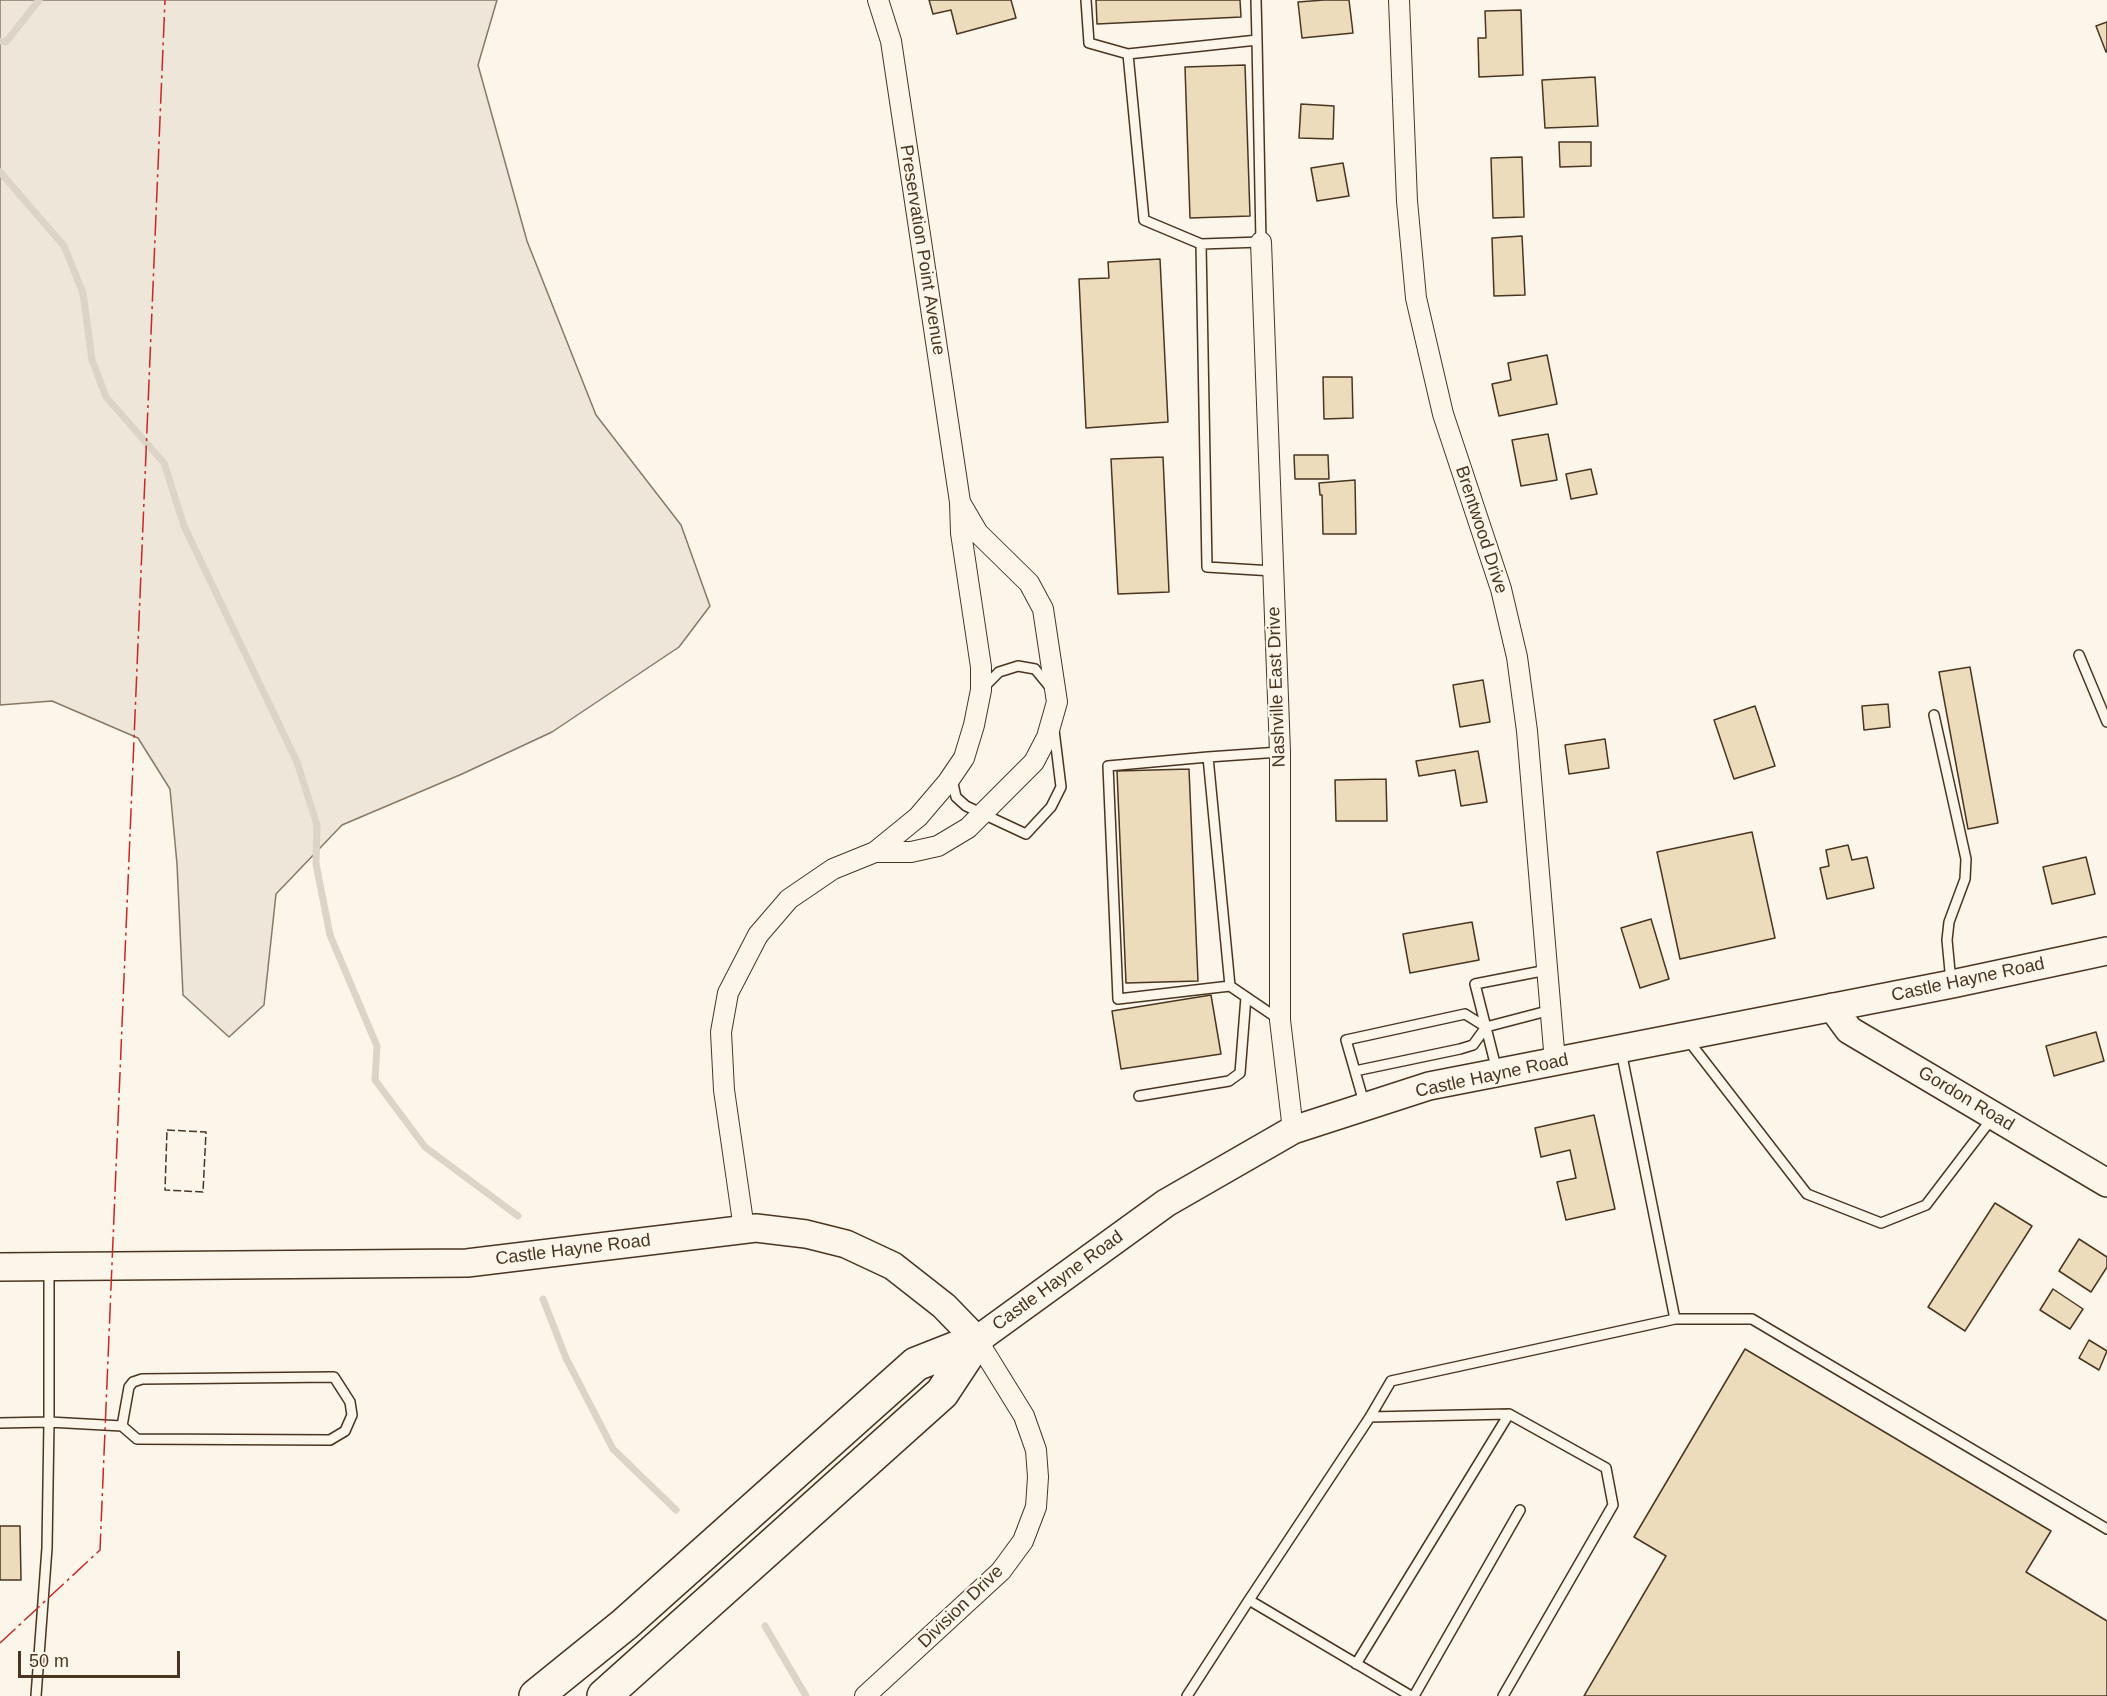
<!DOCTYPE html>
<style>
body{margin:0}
#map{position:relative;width:2107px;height:1696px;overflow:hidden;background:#fbf6e9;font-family:Arial,sans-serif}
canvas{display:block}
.scale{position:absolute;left:18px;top:1651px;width:162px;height:27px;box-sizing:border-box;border:3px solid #4a3520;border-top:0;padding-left:8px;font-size:18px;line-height:21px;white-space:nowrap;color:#4a3520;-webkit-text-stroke:4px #fbf6e9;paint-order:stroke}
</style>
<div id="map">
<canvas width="2107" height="1696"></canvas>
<div class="scale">50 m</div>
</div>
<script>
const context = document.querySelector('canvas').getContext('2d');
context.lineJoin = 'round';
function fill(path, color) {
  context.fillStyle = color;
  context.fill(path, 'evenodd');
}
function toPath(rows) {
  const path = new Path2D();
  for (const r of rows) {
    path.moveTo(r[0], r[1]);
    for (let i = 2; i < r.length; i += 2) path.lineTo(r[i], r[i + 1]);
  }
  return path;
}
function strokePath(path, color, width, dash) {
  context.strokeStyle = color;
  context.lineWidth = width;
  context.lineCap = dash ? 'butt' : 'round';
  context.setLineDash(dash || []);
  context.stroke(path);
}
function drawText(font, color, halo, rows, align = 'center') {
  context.font = font + ' Arial,sans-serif';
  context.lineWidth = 4.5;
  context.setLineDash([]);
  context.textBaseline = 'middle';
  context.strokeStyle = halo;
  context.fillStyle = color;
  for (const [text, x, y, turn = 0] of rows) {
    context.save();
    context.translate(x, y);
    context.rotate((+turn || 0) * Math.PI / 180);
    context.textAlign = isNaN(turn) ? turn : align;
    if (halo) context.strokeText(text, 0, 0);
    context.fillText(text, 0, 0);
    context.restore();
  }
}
const green = toPath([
 [0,0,497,0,478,65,527,241,596,415,681,525,710,606,679,647,552,732,462,774,342,825,276,894,264,1005,229,1037,183,995,177,864,170,789,138,738,52,701,0,705,0,0]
]);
fill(green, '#ede6d9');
strokePath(green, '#887966', 1.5);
strokePath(toPath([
 [0,41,6,42,39,0],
 [0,172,64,246,83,293,92,360,106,397,164,463,184,526,297,762,317,825,316,864,330,935,377,1046,375,1080,425,1147,518,1216],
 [543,1299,566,1358,613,1449,676,1510],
 [765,1626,806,1696]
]), '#dcd4c6', 7);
const building = toPath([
 [929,0,1011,0,1016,18,957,34,951,10,933,14,929,0],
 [1096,0,1240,0,1241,17,1097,24,1096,0],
 [1324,0,1349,0,1353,33,1302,38,1298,2,1324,0],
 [1521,10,1523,75,1479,77,1478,38,1486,38,1485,11,1521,10],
 [2107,22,2107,52,2106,52,2096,26,2107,22],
 [1245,65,1250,216,1190,218,1185,67,1245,65],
 [1595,77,1598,126,1545,128,1542,80,1595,77],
 [1301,104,1334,106,1333,139,1299,138,1301,104],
 [1559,142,1591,142,1591,166,1560,167,1559,142],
 [1522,157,1524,217,1493,218,1491,158,1522,157],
 [1343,163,1349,196,1317,201,1311,168,1343,163],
 [1522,236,1525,295,1494,296,1492,238,1522,236],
 [1160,259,1168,422,1086,428,1079,279,1109,278,1108,262,1160,259],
 [1547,355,1557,404,1499,416,1492,384,1511,380,1508,363,1547,355],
 [1323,377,1352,377,1353,418,1324,419,1323,377],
 [1548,434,1557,480,1521,486,1512,440,1548,434],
 [1294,455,1328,455,1329,479,1295,479,1294,455],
 [1163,457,1169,592,1118,594,1111,459,1163,457],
 [1591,469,1597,494,1571,499,1566,474,1591,469],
 [1355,480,1356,534,1323,534,1322,495,1320,495,1319,483,1355,480],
 [1970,667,1998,823,1968,829,1939,672,1970,667],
 [1483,680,1490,722,1460,727,1453,685,1483,680],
 [1888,704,1890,727,1864,730,1862,706,1888,704],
 [1755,706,1775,766,1734,779,1714,720,1755,706],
 [1605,739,1609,768,1569,774,1565,745,1605,739],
 [1478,751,1487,802,1461,806,1455,770,1419,776,1416,761,1478,751],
 [1189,769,1198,981,1126,983,1117,771,1189,769],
 [1386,779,1387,821,1336,821,1335,780,1386,779],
 [1752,832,1775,938,1680,959,1657,852,1752,832],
 [1848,845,1852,860,1867,857,1874,888,1827,899,1820,868,1829,866,1826,850,1848,845],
 [2086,857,2095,894,2052,904,2043,867,2086,857],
 [1651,919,1669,979,1640,988,1621,928,1651,919],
 [1472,922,1479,960,1410,973,1403,934,1472,922],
 [1211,995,1221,1054,1121,1069,1112,1011,1211,995],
 [2096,1032,2104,1061,2054,1076,2046,1046,2096,1032],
 [1594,1115,1615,1209,1566,1220,1557,1182,1576,1178,1570,1150,1541,1157,1535,1128,1594,1115],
 [1995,1203,2032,1226,1965,1331,1928,1307,1995,1203],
 [2079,1239,2107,1257,2107,1267,2091,1292,2059,1271,2079,1239],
 [2053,1289,2083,1309,2070,1329,2040,1310,2053,1289],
 [2089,1340,2107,1351,2099,1370,2079,1358,2089,1340],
 [1745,1349,2051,1531,2026,1572,2107,1621,2107,1696,1584,1696,1666,1556,1634,1537,1745,1349],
 [0,1526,20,1526,21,1580,0,1580,0,1526]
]);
fill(building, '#ecdcbc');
strokePath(building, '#4a3520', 1.5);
const lane = toPath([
 [1086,0,1089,43,1128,54],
 [1256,0,1257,40],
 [1201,244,1261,242,1257,40,1128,54,1144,220,1201,244,1207,567,1273,571],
 [2079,655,2107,722],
 [983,688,999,672,1018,666,1035,669,1049,686],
 [1934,715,1966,859,1965,879,1949,922,1947,940,1951,982],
 [1280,752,1208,757,1230,986,1280,1020],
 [1208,757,1108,766,1118,999,1230,986],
 [952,779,956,797,966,806,1026,834,1051,807,1061,787,1054,730],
 [1688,1040,1807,1194,1881,1223,1926,1205,1993,1117],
 [1355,1071,1460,1049,1473,1045,1486,1027,1551,1010],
 [1497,1071,1475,984,1547,970],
 [1139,1096,1229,1081,1240,1073,1246,997],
 [1365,1106,1346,1040,1465,1014,1486,1027],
 [49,1270,49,1422,122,1426,137,1439,330,1440,345,1431,352,1415,350,1402,334,1377,142,1379,133,1382,129,1387,122,1426],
 [1675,1319,1752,1319,2107,1529],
 [1370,1417,1249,1600,1411,1696],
 [0,1423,49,1422,47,1548,36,1696],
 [1356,1664,1509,1414],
 [1187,1696,1249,1600],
 [1414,1696,1520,1510],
 [1503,1696,1613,1505,1606,1468,1509,1414,1370,1417,1391,1381,1675,1319,1621,1051]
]);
const street = toPath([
 [1399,0,1407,201,1416,298,1443,414,1501,589,1517,657,1527,731,1555,1062],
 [1261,242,1280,752,1280,1020,1293,1130],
 [875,852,911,852,938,846,968,828,1034,762,1047,737,1057,702,1043,609,1029,583,978,533,961,504],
 [744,1229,724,1090,721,1032,728,993,758,935,789,899,833,869,875,852,918,817,947,783,964,758,974,725,981,690,981,667,961,533,960,502,891,41,878,0],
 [865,1696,1001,1571,1023,1541,1036,1507,1038,1477,1036,1450,1024,1416,977,1340]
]);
const secondary = toPath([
 [1832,1007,1849,1030,2107,1183],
 [0,1267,467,1263,756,1228,806,1234,846,1244,893,1266,944,1306,977,1340,1166,1203,1293,1130,1429,1086,1952,984,2107,951]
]);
const highway = toPath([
 [536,1696,625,1624,916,1364,977,1340],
 [604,1696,942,1393,977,1340]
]);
strokePath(lane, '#4a3520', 12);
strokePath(street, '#4a3520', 22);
strokePath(secondary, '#4a3520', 30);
strokePath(highway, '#4a3520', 36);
strokePath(lane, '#fbf6e9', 9);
strokePath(street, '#fbf6e9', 20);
strokePath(secondary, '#fbf6e9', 27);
strokePath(highway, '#fbf6e9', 33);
strokePath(toPath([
 [167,1130,206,1132,203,1192,165,1190,167,1130]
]), '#4a3520', 1.5, [8, 3]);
strokePath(toPath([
 [0,1643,100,1550,165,0]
]), '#c62828', 1.5, [21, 4.5, 3, 4.5]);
drawText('18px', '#4a3520', '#fbf6e9', [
 ["Preservation Point Avenue",922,250,81],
 ["Brentwood Drive",1481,530,72],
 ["Nashville East Drive",1277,687,-92],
 ["Castle Hayne Road",1968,980,-12],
 ["Castle Hayne Road",1492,1076,-12],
 ["Gordon Road",1966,1099,31],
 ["Castle Hayne Road",573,1250,-7],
 ["Castle Hayne Road",1058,1281,-36],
 ["Division Drive",961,1607,-44]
]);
</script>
